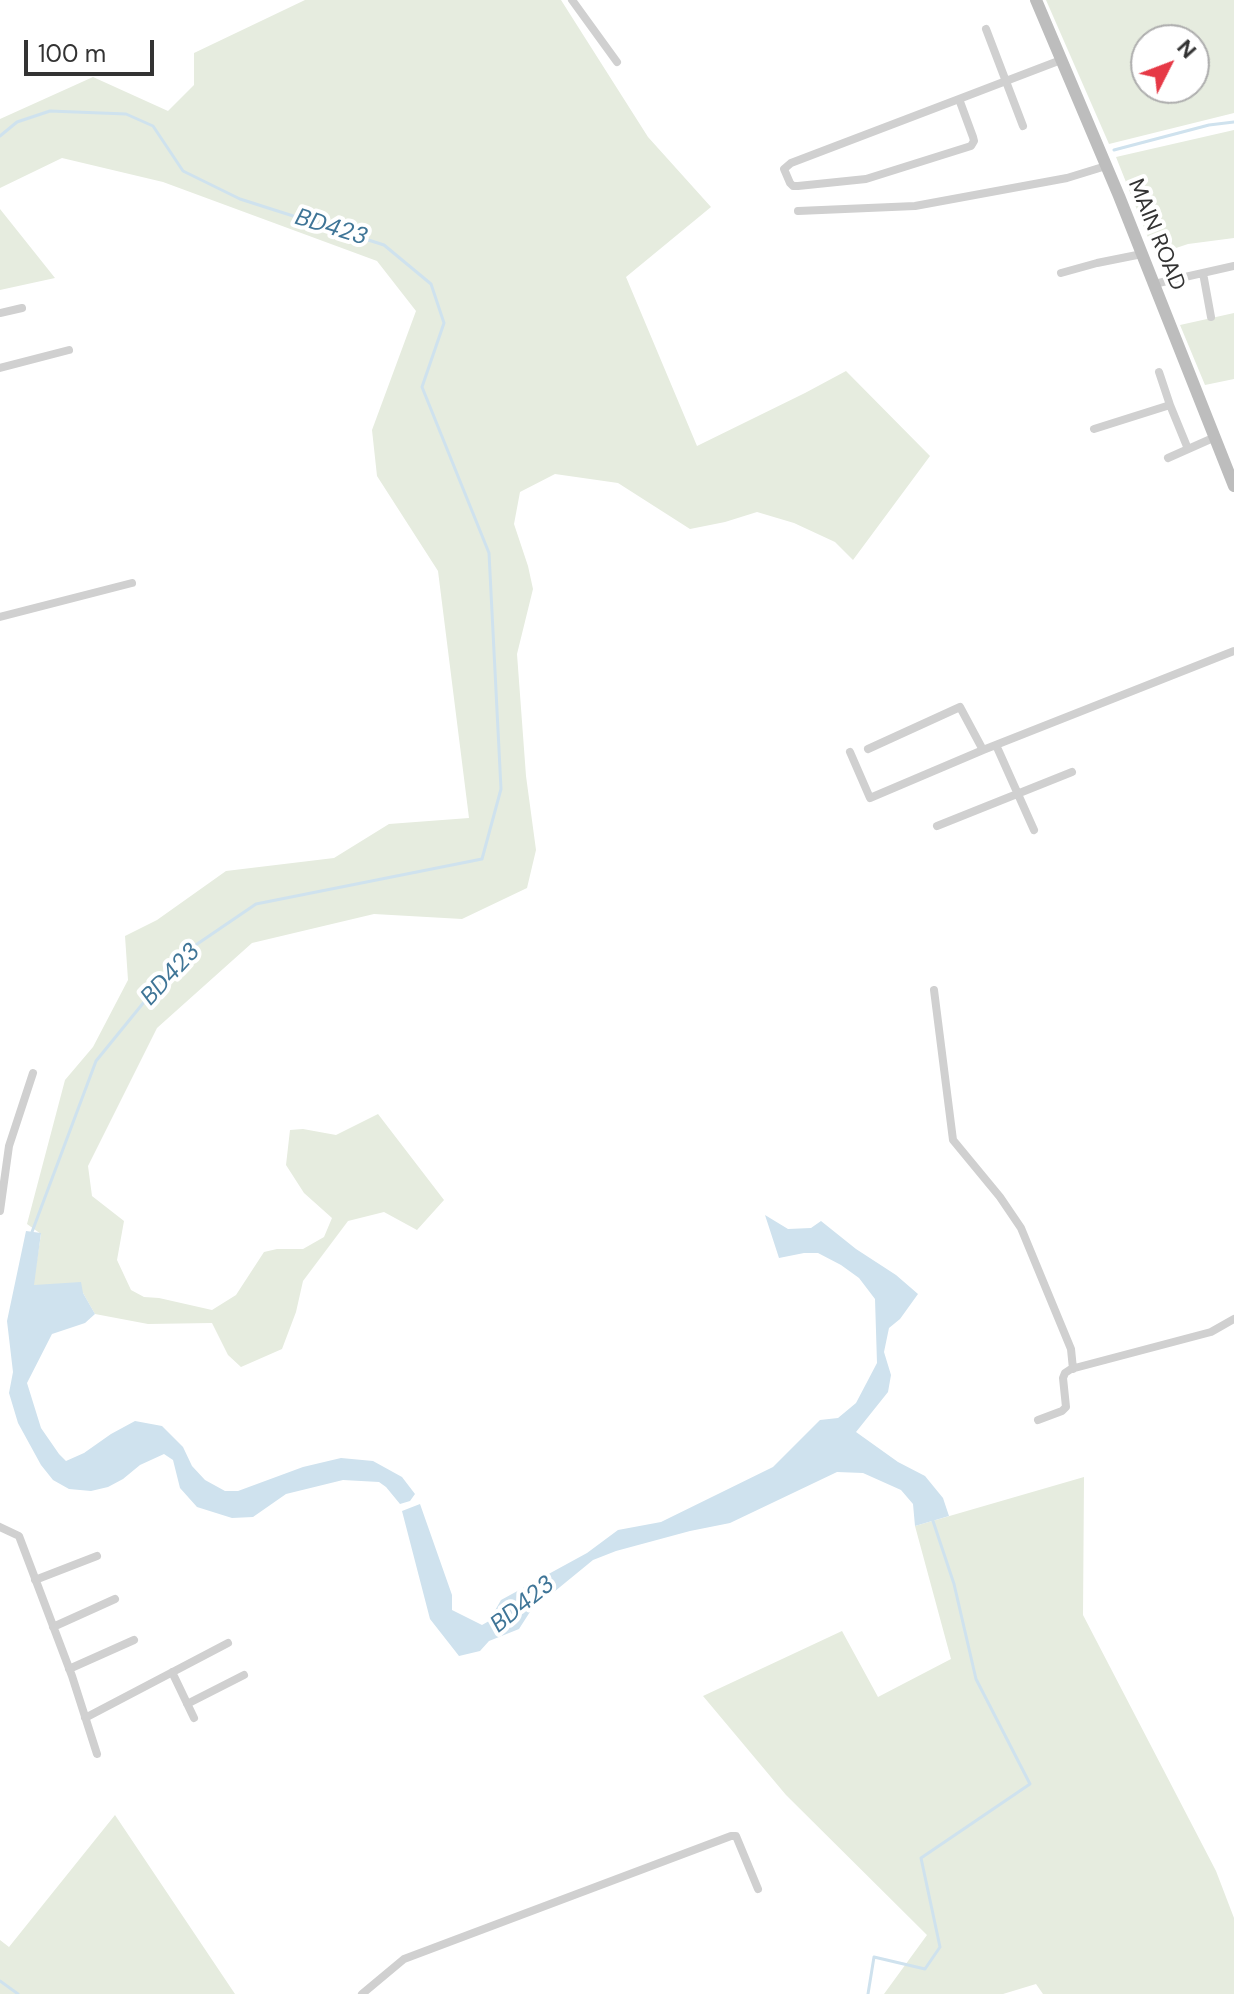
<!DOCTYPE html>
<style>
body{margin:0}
#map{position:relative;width:1234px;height:1994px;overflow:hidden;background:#fff;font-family:"DM Sans",sans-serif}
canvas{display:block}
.north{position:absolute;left:1130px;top:24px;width:80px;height:80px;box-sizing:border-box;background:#fff;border:2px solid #adadad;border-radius:50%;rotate:48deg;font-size:22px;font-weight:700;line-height:32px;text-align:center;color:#333}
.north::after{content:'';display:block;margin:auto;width:28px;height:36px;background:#e63946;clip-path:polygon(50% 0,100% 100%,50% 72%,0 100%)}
.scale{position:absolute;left:24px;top:40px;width:130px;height:36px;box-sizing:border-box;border:4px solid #333;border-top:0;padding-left:10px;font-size:24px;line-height:28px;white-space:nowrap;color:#333;-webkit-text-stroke:6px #fff;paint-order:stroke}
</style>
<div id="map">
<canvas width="1234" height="1994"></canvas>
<div class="north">N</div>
<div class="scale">100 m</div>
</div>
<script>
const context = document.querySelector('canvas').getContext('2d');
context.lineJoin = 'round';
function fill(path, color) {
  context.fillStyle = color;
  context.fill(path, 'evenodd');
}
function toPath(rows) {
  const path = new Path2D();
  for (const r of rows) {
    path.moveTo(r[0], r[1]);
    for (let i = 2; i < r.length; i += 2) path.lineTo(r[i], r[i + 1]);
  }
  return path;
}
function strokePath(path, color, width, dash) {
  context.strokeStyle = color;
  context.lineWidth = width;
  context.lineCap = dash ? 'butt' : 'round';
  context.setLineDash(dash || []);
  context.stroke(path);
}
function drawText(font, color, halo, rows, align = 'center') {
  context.font = font + ' "DM Sans",sans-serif';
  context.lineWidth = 8;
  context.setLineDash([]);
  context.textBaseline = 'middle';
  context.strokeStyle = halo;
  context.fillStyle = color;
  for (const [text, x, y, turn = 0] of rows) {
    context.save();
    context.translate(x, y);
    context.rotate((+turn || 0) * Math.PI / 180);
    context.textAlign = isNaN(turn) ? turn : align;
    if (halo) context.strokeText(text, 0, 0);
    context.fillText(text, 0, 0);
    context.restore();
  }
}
fill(toPath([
 [305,0,561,0,648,137,711,207,626,277,697,446,805,393,846,371,930,456,853,560,835,542,794,523,757,512,725,522,690,529,618,483,555,474,520,492,514,524,528,566,533,589,517,654,526,776,536,850,527,888,462,919,374,914,252,943,157,1028,88,1166,92,1196,124,1221,117,1260,131,1290,144,1297,159,1298,212,1310,236,1295,264,1252,277,1249,303,1249,324,1237,332,1218,304,1193,286,1165,290,1130,303,1129,336,1135,378,1114,444,1200,417,1230,384,1212,348,1221,303,1281,296,1312,282,1349,241,1367,228,1355,212,1323,148,1324,95,1314,83,1293,33,1285,41,1234,27,1224,65,1080,93,1047,128,980,125,936,157,920,226,871,334,858,389,824,469,818,438,571,377,476,372,430,416,311,377,261,163,182,62,158,0,188,0,119,93,77,168,111,194,85,194,53],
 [1046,0,1234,0,1234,113,1109,144],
 [1146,40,1194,40,1194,88,1146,88],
 [1234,130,1234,238,1188,244,1155,255,1116,157],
 [0,209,55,278,0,290],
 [1234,313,1234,379,1205,385,1180,325],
 [1084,1477,1083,1615,1216,1871,1234,1918,1234,1994,1043,1994,1036,1984,1003,1994,884,1994,927,1935,786,1795,703,1696,842,1631,878,1697,951,1659,915,1526],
 [115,1815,182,1915,235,1994,0,1994,0,1940,9,1947]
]), '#e6ecdf');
fill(toPath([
 [765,1215,788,1229,811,1228,821,1221,856,1249,896,1275,918,1294,900,1319,889,1328,884,1352,891,1375,888,1392,856,1432,898,1462,925,1476,943,1498,949,1516,915,1526,913,1504,901,1490,863,1473,837,1472,730,1523,690,1531,616,1551,593,1560,549,1596,535,1604,519,1629,489,1641,480,1651,459,1656,430,1619,402,1511,420,1504,452,1595,452,1610,482,1625,489,1621,501,1600,587,1553,618,1530,661,1522,773,1467,820,1420,838,1418,856,1403,877,1363,875,1299,859,1278,841,1265,818,1253,804,1253,779,1258],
 [26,1231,41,1233,34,1285,81,1282,83,1293,95,1314,85,1323,52,1334,27,1383,41,1428,59,1454,66,1461,84,1453,111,1434,135,1421,162,1426,183,1447,192,1466,205,1480,225,1491,238,1491,303,1467,341,1458,373,1461,402,1477,415,1494,410,1501,400,1504,386,1487,379,1482,343,1480,286,1494,253,1517,232,1518,197,1507,180,1488,173,1460,164,1454,140,1465,123,1479,108,1487,91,1491,69,1489,53,1480,41,1465,18,1423,9,1393,13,1372,7,1321]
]), '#cfe2ee');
strokePath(toPath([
 [0,136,17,122,50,111,126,114,153,126,183,171,240,199,384,245,431,284,444,323,422,387,489,553,501,789,482,859,256,904,184,953,96,1061,32,1232],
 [1114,150,1209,125,1234,122],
 [0,1981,18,1994],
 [868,1994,874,1957,925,1969,940,1947,921,1858,1030,1784,976,1679,954,1584,932,1518]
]), '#cfe2ee', 3);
strokePath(toPath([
 [572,0,617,62],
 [986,29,1023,126],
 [959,99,973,137,974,141,971,146,866,179,798,186,793,186,790,183,784,169,791,163,959,99,1006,81,1061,60],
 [798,211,915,206,1067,178,1106,166],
 [1061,273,1097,263,1142,254],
 [1203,273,1211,317],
 [1154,284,1234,266],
 [0,313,22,308],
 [0,368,69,350],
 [1159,372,1170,405,1188,449],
 [1094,429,1170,405],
 [1168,458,1213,438],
 [0,617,132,583],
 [996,745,1034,830],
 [868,749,960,707,983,750],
 [850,752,870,798,983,750,1234,651],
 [937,826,1072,772],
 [934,990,953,1140,1000,1197,1021,1228,1071,1349,1073,1369],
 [0,1211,9,1146,33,1073],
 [1038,1420,1062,1411,1066,1407,1063,1378,1065,1373,1071,1369,1211,1332,1234,1319],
 [0,1527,19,1536,72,1676,97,1754],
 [35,1580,97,1556],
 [53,1627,115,1599],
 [69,1669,134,1640],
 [172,1672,194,1718],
 [187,1704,244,1675],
 [85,1718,228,1643],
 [362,1994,404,1959,731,1836,736,1836,758,1889]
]), '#d0d0d0', 8);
strokePath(toPath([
 [1036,0,1119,196,1234,486]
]), '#bdbdbd', 12);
drawText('22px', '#333', '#fff', [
 ["MAIN ROAD",1156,235,68]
]);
drawText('italic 24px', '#3f7597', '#fff', [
 ["BD423",331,228,17],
 ["BD423",171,975,-47],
 ["BD423",523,1605,-39]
]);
</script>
